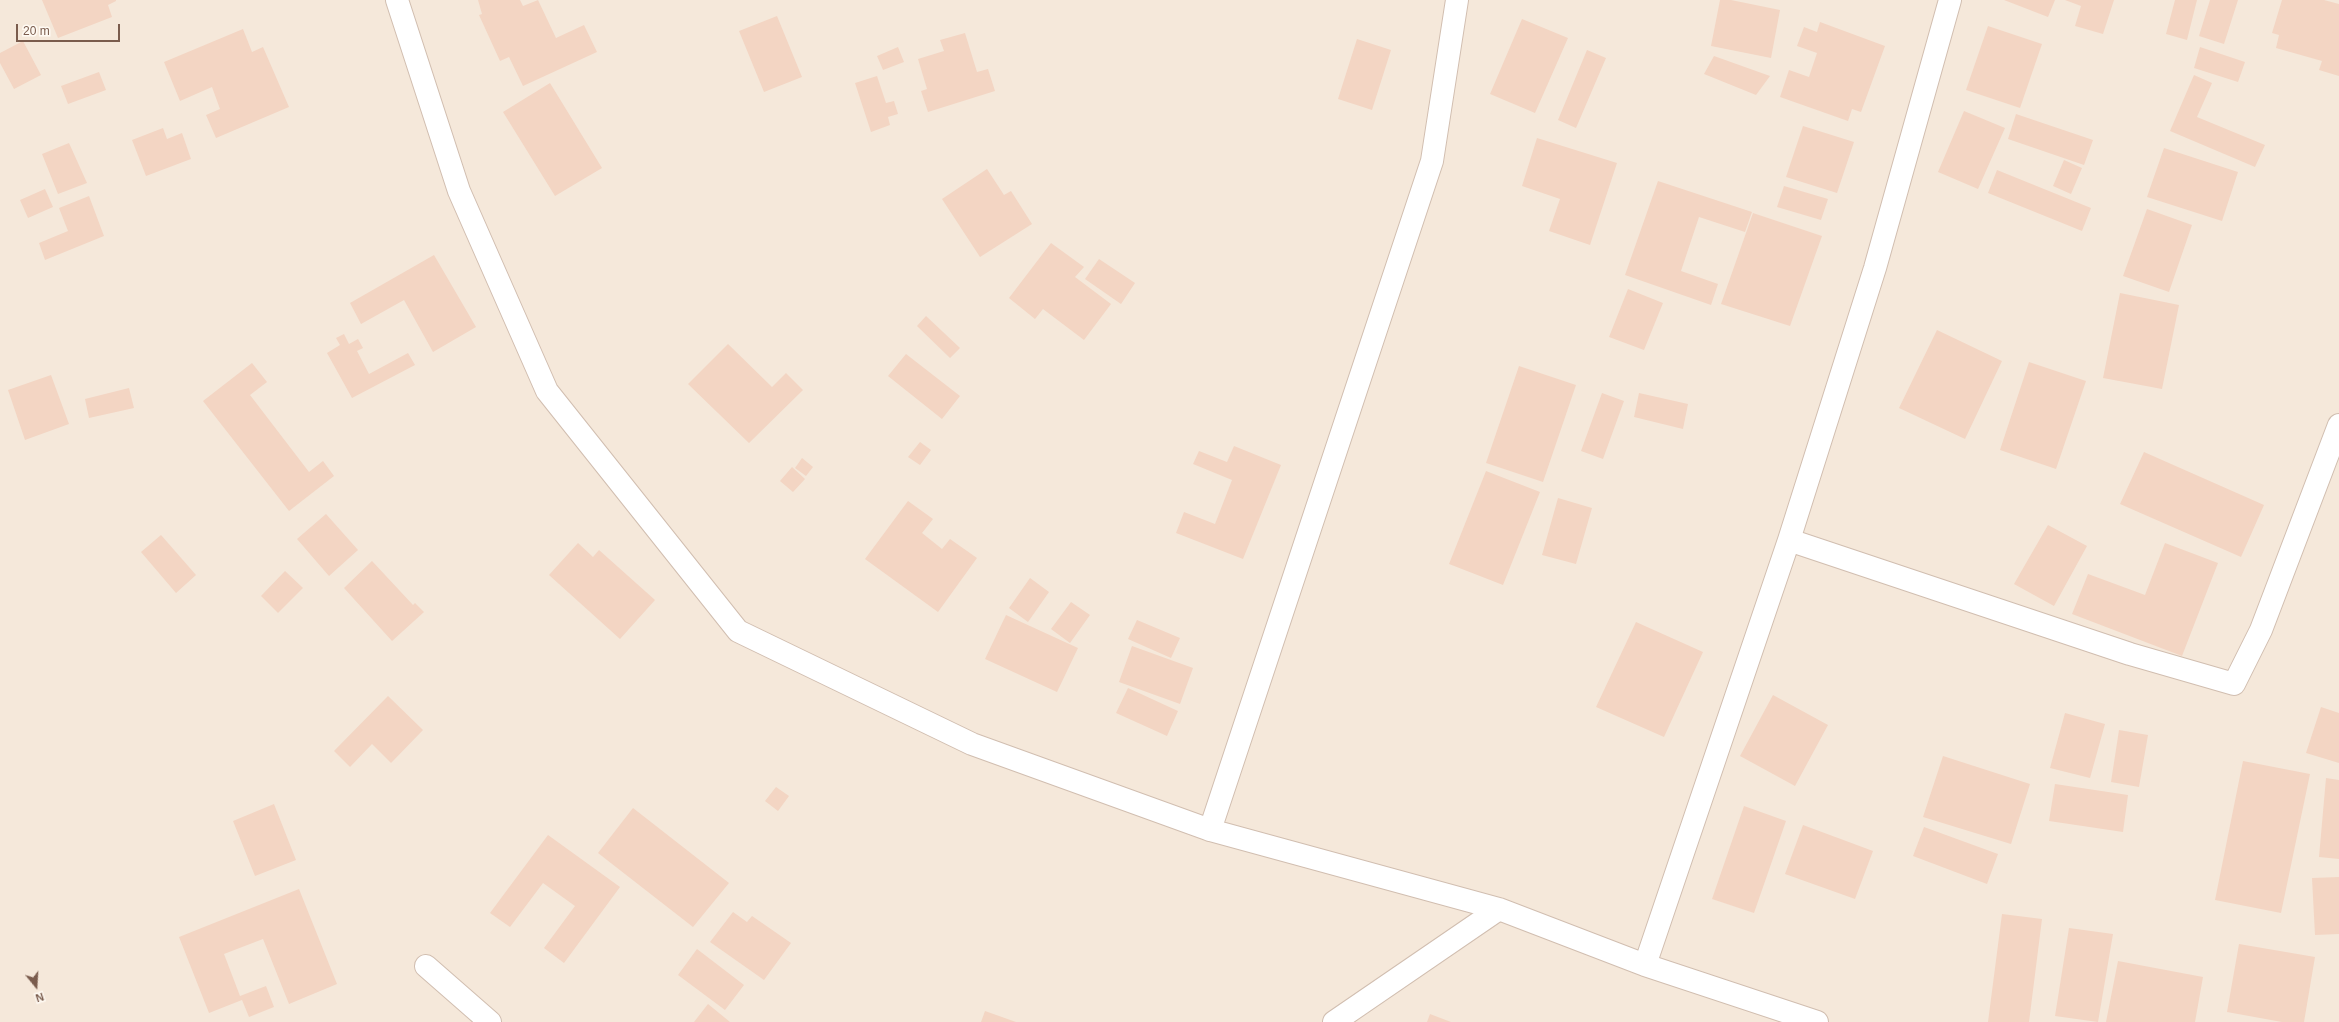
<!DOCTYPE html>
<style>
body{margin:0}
#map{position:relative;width:2339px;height:1022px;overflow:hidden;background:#fdf6ec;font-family:Arial,sans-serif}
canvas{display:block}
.north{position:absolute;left:16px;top:966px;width:40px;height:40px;-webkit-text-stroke:3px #fffaf3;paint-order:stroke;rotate:162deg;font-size:11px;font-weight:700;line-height:16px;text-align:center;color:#7a5c4d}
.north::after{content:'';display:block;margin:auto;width:14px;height:18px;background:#7a5c4d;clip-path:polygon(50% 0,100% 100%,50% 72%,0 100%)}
.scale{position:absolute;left:16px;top:24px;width:104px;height:18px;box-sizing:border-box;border:2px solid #7a5c4d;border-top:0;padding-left:5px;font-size:12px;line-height:14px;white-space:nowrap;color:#7a5c4d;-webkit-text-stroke:3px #fffaf3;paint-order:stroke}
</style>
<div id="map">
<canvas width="2339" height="1022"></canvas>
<div class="north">N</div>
<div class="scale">20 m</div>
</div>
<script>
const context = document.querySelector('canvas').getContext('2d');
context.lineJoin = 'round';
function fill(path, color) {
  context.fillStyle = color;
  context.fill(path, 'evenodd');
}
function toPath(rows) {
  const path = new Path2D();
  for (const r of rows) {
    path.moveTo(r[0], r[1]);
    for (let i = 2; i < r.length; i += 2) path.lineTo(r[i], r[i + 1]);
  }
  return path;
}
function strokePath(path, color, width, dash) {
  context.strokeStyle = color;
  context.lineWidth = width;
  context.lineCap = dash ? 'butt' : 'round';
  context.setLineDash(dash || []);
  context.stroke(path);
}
fill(toPath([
 [0,0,2339,0,2339,1022,0,1022]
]), '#f5e8da');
fill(toPath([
 [42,0,116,0,116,1,108,5,112,17,58,38],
 [478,0,520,0,523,6,538,0,556,38,584,25,597,52,523,86,509,57,500,61,479,15,482,14],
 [1720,0,1731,0,1780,10,1771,58,1711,46],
 [2004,0,2055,0,2048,17],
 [2065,0,2114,0,2103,34,2075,26,2081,6],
 [2175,0,2197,0,2187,40,2166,34],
 [2210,0,2238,0,2224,44,2199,36],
 [2282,0,2324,0,2339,4,2339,76,2319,70,2322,61,2276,48,2279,35,2272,33],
 [777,16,802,77,764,92,739,31],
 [1522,19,1568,38,1535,113,1490,94],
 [1820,22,1885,46,1861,112,1852,109,1848,121,1780,97,1789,70,1809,77,1817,53,1797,46,1804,27,1817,32],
 [1988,26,2042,44,2020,108,1966,90],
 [243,29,252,52,263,47,289,107,216,138,206,115,220,109,212,87,180,101,164,62],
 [965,33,977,72,988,69,995,91,928,112,921,91,927,89,918,59,944,51,940,40],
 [1357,39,1391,50,1372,110,1338,99],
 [23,41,41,75,14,89,0,63,0,53],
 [898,47,904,62,883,70,877,56],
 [2200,47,2245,62,2238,82,2194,68],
 [1587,50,1606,58,1576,128,1558,120],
 [1714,56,1770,76,1756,95,1704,74],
 [99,72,106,90,68,104,61,86],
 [2194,75,2212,83,2197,117,2265,145,2255,167,2170,131],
 [877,76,886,103,894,101,898,114,888,117,890,125,871,132,855,83],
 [550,83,602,168,555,196,503,112],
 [1964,111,2005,128,1978,189,1938,172],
 [2016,114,2093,140,2084,165,2008,139],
 [1803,126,1854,142,1837,193,1786,177],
 [163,128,167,139,182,133,191,159,146,176,132,140],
 [1537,138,1617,163,1590,245,1549,231,1560,199,1522,186],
 [69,143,87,183,58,194,42,154],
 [2164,148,2238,172,2222,221,2147,197],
 [2064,160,2082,168,2071,194,2053,186],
 [987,169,1004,195,1011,191,1032,224,980,257,942,199],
 [1997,170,2091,208,2082,231,1988,193],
 [1658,181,1752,212,1745,232,1699,217,1681,271,1718,284,1711,305,1625,275],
 [1784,186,1828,199,1821,220,1777,207],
 [45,189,53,207,28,218,20,200],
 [89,196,104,236,45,260,39,243,68,231,59,208],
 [2147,209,2192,225,2169,292,2123,276],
 [1753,213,1822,236,1790,326,1721,304],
 [1051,243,1084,267,1075,277,1111,304,1084,340,1043,309,1035,319,1009,298],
 [434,255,476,327,433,352,404,300,361,324,350,303],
 [1099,259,1135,283,1121,304,1085,279],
 [1628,289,1663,303,1644,350,1609,337],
 [2120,293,2179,305,2162,389,2103,378],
 [926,316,960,348,950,358,917,326],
 [1937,330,2002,361,1965,439,1899,408],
 [344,334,349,344,358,339,363,348,357,351,369,374,408,353,415,365,352,398,327,353,340,345,336,338],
 [728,344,772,387,786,373,803,390,749,443,688,384],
 [906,354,960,396,942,419,888,376],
 [2029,362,2086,381,2056,469,2000,450],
 [252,363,267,382,250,395,309,472,323,461,334,476,289,511,203,401],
 [1519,366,1576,385,1543,482,1486,463],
 [51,375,69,424,25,440,8,390],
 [129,388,134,408,89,418,85,399],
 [1602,393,1624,401,1603,459,1581,451],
 [1639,393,1688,404,1683,429,1634,417],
 [920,442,931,450,920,465,908,457],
 [1234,446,1281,465,1243,559,1176,533,1184,512,1215,524,1232,480,1193,464,1199,451,1227,462],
 [2144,452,2264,505,2241,557,2120,504],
 [802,458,813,467,806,476,795,468],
 [792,467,805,479,793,492,780,481],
 [1486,471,1540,492,1503,585,1449,564],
 [1558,498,1592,508,1576,564,1542,555],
 [908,501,933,519,922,533,942,549,950,539,977,558,938,612,865,559],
 [326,514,358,550,329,576,297,539],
 [2048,525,2087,546,2054,606,2014,584],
 [161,535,196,575,176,593,141,552],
 [578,543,593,557,599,550,655,600,620,639,549,575],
 [2165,543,2218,563,2182,656,2072,614,2088,574,2145,595],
 [372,561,413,605,415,603,424,612,392,641,344,588],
 [285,571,303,588,278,613,261,596],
 [1030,578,1049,592,1028,622,1009,608],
 [1071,602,1090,615,1070,643,1051,629],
 [1006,615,1078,648,1057,692,985,659],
 [1137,620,1180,638,1171,658,1128,639],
 [1636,622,1703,652,1664,737,1596,707],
 [1132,646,1193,668,1180,704,1119,682],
 [1128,688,1178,711,1167,736,1116,713],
 [1773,695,1828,725,1795,786,1740,756],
 [388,696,423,730,391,763,372,744,350,767,334,751],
 [2321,707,2339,713,2339,763,2306,753],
 [2065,713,2105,724,2090,778,2050,768],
 [2119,730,2148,735,2139,787,2111,782],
 [1943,756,2030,784,2011,844,1923,817],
 [2243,761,2310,774,2281,913,2215,900],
 [2326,778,2339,780,2339,859,2319,857],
 [2055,784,2128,795,2123,832,2049,821],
 [776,787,789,796,778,811,765,801],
 [274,804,296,860,255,876,233,821],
 [1744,806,1786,821,1754,913,1712,899],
 [633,808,729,883,693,927,598,853],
 [1803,825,1873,851,1855,899,1785,874],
 [1924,827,1998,854,1987,884,1913,856],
 [548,835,620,887,564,963,544,948,575,906,543,883,510,927,490,913],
 [2339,877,2339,934,2315,935,2312,878],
 [299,889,337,984,289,1004,263,939,224,954,240,996,266,986,274,1007,249,1017,242,1000,209,1013,179,937],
 [733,912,747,922,752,916,791,943,764,980,710,942],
 [2002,914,2042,919,2029,1022,1988,1022],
 [2069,928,2113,934,2098,1022,2055,1016],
 [2239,944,2315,957,2304,1022,2282,1022,2227,1012],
 [697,949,744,985,725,1010,678,975],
 [2118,961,2203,977,2195,1022,2106,1022],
 [708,1004,730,1022,694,1022],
 [985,1011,1016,1022,981,1022],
 [1430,1014,1451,1022,1427,1022]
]), '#f3d5c3');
const minor = toPath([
 [397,0,459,191,547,391,738,631,972,744,1210,830,1499,909,1645,965,1817,1022],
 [1789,540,2130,654,2234,684,2261,630,2339,425],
 [1210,830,1432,161,1457,0],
 [1645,965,1789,540,1875,268,1950,0],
 [426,966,490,1022],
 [1334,1022,1499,909]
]);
strokePath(minor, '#d1beb0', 24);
strokePath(minor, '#fff', 22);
</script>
